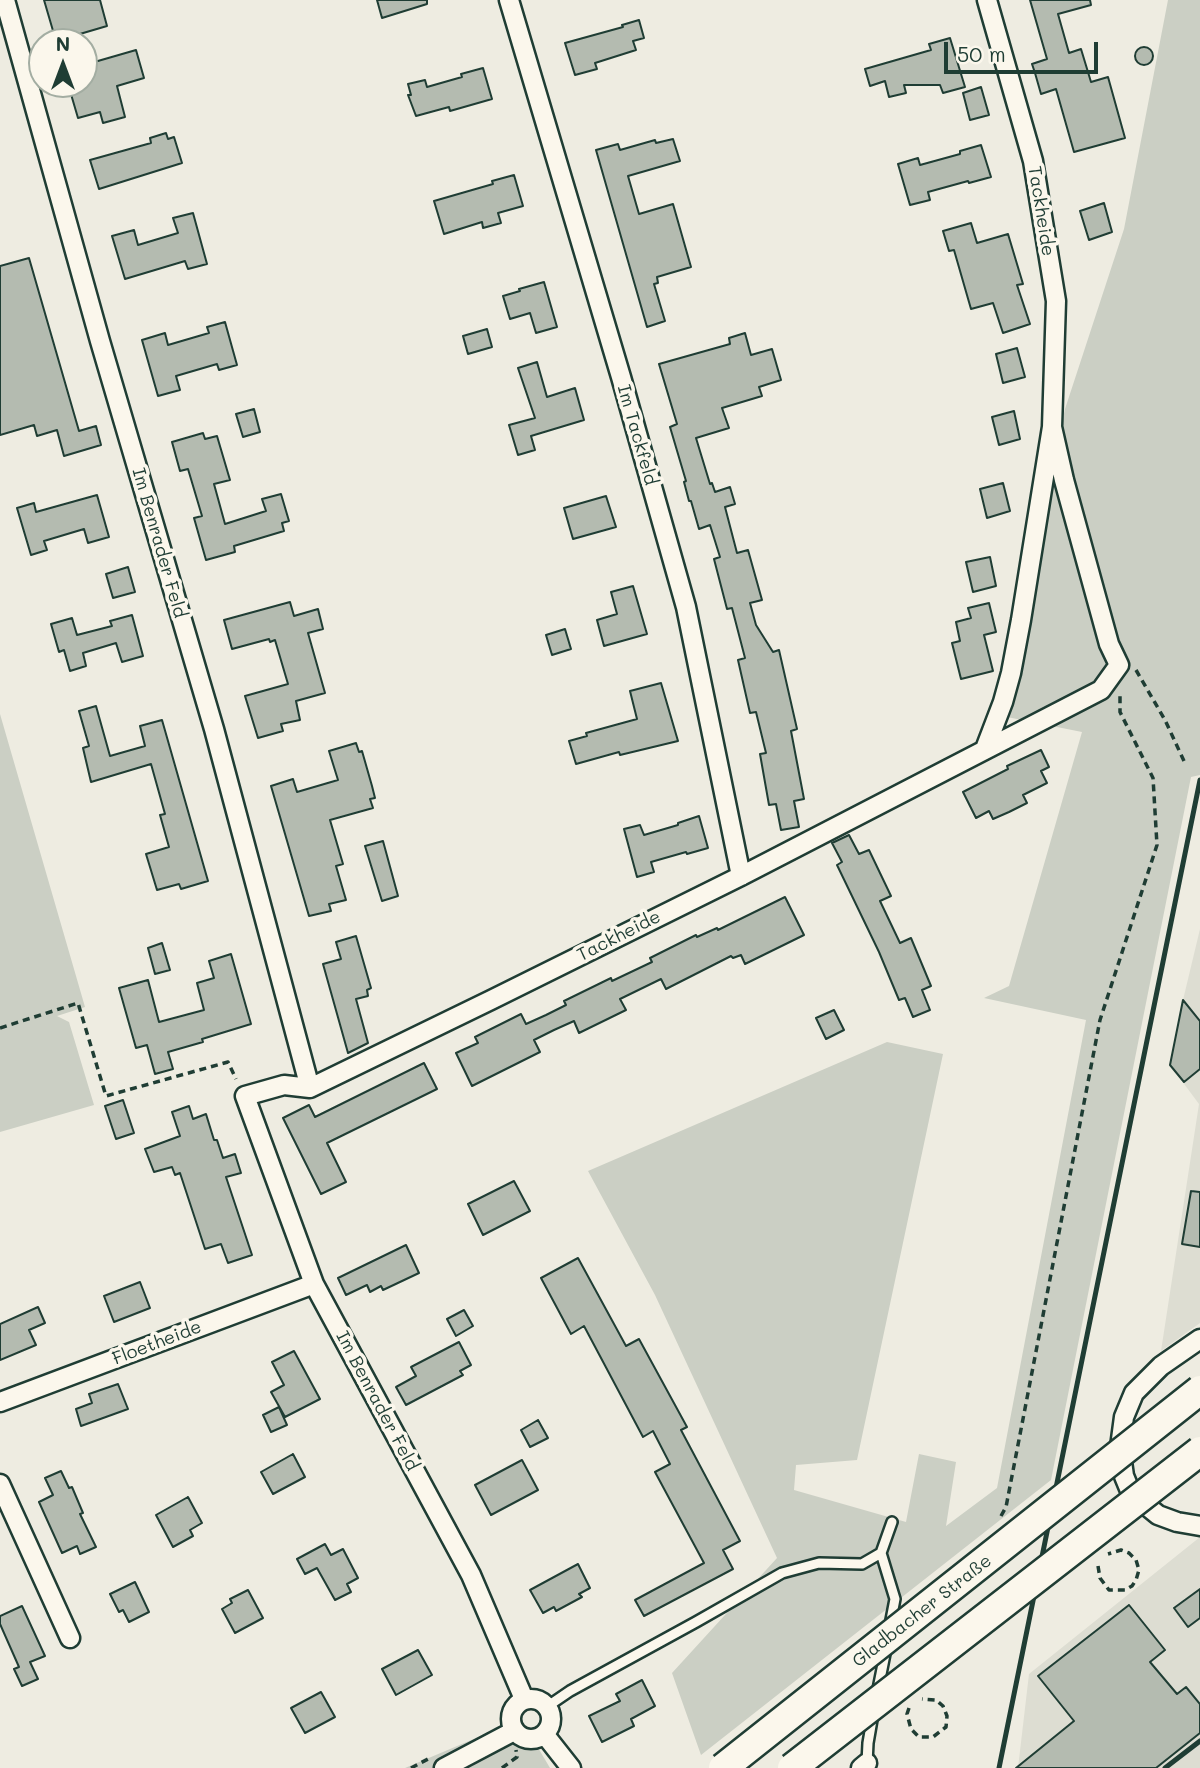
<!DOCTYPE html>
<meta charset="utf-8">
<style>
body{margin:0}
#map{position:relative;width:1200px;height:1768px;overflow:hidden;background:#eeece1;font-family:Mali,sans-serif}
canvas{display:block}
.north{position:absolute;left:28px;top:28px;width:70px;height:70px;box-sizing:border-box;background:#fbf7ec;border:2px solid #a3ada2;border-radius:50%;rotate:0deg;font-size:19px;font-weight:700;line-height:28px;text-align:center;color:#1f3d34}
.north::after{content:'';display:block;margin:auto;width:24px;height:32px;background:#1f3d34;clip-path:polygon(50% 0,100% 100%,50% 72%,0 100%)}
.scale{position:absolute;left:944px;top:42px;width:154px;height:32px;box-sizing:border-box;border:4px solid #1f3d34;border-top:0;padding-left:9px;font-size:21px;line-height:24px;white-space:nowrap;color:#1f3d34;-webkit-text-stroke:5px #fbf7ec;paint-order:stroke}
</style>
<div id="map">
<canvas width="1200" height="1768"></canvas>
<div class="north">N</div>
<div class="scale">50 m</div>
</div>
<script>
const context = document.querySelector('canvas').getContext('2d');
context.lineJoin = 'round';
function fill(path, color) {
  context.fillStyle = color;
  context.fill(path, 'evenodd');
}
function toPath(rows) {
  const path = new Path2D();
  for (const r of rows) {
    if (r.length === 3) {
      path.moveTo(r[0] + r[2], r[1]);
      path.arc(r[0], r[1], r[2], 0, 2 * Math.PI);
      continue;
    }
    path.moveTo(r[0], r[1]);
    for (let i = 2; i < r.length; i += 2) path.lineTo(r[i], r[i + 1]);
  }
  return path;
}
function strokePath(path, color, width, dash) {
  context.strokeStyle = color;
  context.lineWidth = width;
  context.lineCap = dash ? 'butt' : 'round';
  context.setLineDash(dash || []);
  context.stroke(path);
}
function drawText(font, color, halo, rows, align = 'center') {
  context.font = font + ' Mali,sans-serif';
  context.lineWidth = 7;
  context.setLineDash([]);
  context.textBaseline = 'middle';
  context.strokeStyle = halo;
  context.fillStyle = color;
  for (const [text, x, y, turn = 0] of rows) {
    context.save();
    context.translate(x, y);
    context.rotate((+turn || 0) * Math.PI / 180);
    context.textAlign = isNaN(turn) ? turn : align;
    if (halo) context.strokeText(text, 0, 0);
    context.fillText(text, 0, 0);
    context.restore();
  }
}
fill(toPath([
 [1200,929,1200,1323,1161,1351,1199,1104,1170,1065,1183,1000],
 [1200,1537,1200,1768,1018,1768,1029,1674]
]), '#ddddd2');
fill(toPath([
 [1168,0,1200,0,1200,775,1191,777,1051,1480,701,1755,672,1673,777,1558,655,1295,588,1171,887,1042,943,1054,857,1460,796,1465,794,1490,906,1522,919,1454,956,1462,946,1526,997,1488,1086,1020,984,998,1009,986,1082,732,997,715,1065,409,1124,229],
 [0,714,85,1007,57,1016,69,1022,94,1105,0,1132],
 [488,1733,537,1746,550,1768,405,1768]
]), '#cbcfc4');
const building = toPath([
 [44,0,100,0,107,26,56,41,44,0],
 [377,0,427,0,427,4,382,18,377,0],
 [1030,0,1090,0,1091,5,1058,14,1069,53,1081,49,1091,82,1108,77,1125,138,1074,152,1056,89,1041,94,1035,73,1032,64,1047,59,1030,0],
 [639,20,644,38,633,41,636,50,595,63,597,69,575,75,565,43,623,27,622,25,639,20],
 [950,38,965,87,943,93,940,85,904,85,906,93,889,97,885,81,870,86,865,69,931,50,929,44,950,38],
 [1144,56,9],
 [136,50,144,78,117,86,125,117,103,123,100,112,78,118,68,84,84,84,84,65,136,50],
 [483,68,492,99,450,111,449,107,416,116,408,95,411,95,408,84,425,80,427,87,462,77,461,74,483,68],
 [981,87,989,115,970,120,963,93,981,87],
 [166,133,168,139,174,137,182,163,99,189,90,160,151,143,150,138,166,133],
 [673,139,680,161,628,176,639,214,673,204,691,267,657,277,658,283,654,284,665,321,647,327,596,150,618,144,620,150,655,140,656,143,673,139],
 [981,145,991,177,969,183,968,181,928,192,930,200,910,205,898,164,918,158,920,165,960,154,960,151,981,145],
 [514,175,523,206,498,213,501,223,483,228,482,222,444,234,434,201,493,184,492,181,514,175],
 [1104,203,1112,232,1089,240,1080,211,1104,203],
 [193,213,207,264,188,269,185,261,125,279,112,236,134,230,138,245,178,233,173,218,193,213],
 [971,223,977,243,1008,234,1023,284,1017,285,1030,324,1003,333,993,303,971,309,954,250,949,251,943,231,971,223],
 [29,258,79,431,96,426,101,445,64,456,57,430,37,436,34,425,0,435,0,266,29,258],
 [544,282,557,327,536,333,530,313,510,319,503,296,520,291,519,289,544,282],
 [225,322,237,365,219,370,217,364,176,376,180,390,158,396,142,340,165,333,168,345,209,333,207,327,225,322],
 [487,329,492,347,468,354,463,336,487,329],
 [745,333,751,355,772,349,781,380,759,387,762,396,722,408,729,428,696,438,710,484,712,483,715,492,730,487,735,504,725,507,737,553,748,550,762,600,750,603,756,625,773,652,779,650,797,729,791,731,804,799,794,801,799,827,781,830,776,804,769,805,760,754,766,753,756,712,750,713,738,660,745,658,732,608,727,609,714,559,720,557,710,525,699,529,691,501,689,501,684,482,686,481,670,427,677,424,659,364,730,344,729,338,745,333],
 [1017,348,1025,377,1003,383,996,354,1017,348],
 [537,362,547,397,575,388,584,420,531,436,535,450,518,455,509,425,535,418,518,368,537,362],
 [254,409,260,432,243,437,236,414,254,409],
 [1014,411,1020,439,999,445,992,417,1014,411],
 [203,433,205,439,217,436,230,480,214,484,225,524,266,511,262,499,281,494,289,521,282,523,284,531,234,546,235,552,206,560,194,518,202,516,188,469,180,471,172,442,203,433],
 [1003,483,1010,511,987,518,980,489,1003,483],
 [97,495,109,537,88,543,84,529,44,541,47,550,31,555,17,508,34,503,36,512,97,495],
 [606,496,616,527,573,539,564,508,606,496],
 [990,557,996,586,973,592,966,562,990,557],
 [128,567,135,592,113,598,106,574,128,567],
 [633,586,647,634,604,646,597,620,617,614,611,592,633,586],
 [290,602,294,616,318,609,323,629,308,633,325,693,296,701,300,720,281,724,283,731,258,738,245,696,288,684,275,640,270,642,269,639,232,649,224,620,290,602],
 [989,603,996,632,984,635,993,671,961,679,952,643,960,641,956,622,971,618,968,608,989,603],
 [132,615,143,656,122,662,116,643,83,653,86,666,70,671,64,650,59,652,51,624,72,618,77,635,112,626,110,621,132,615],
 [565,629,571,649,552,655,546,635,565,629],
 [661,683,678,741,620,755,619,752,576,764,569,741,587,736,586,733,637,719,630,691,661,683],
 [96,706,110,756,145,746,140,726,162,720,208,881,181,889,179,884,157,890,146,854,169,847,160,815,165,814,151,764,91,782,83,748,89,746,79,711,96,706],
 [356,743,359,752,362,751,372,786,375,798,370,799,373,808,330,820,343,864,336,866,346,900,329,904,331,911,309,916,271,786,293,779,297,792,338,780,329,751,356,743],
 [1041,750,1049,767,1041,771,1047,783,1023,795,1027,803,1009,812,993,819,989,811,976,818,963,792,1008,769,1007,766,1041,750],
 [699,816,708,848,687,854,686,852,651,862,654,872,637,877,624,829,640,825,644,835,678,825,678,823,699,816],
 [849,835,859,854,869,850,891,896,880,901,900,943,911,938,931,986,922,990,930,1010,913,1017,905,998,899,1000,879,952,837,865,842,862,832,843,849,835],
 [383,841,398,896,382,901,365,846,383,841],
 [785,897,804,935,745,964,741,955,733,958,731,956,666,989,661,979,620,999,626,1010,579,1033,574,1021,554,1030,534,1040,540,1052,472,1086,456,1053,478,1043,475,1037,521,1014,526,1024,546,1015,566,1005,564,1001,611,978,612,981,652,962,650,958,696,935,697,937,717,928,718,930,785,897],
 [356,936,371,988,367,990,368,996,356,999,368,1043,348,1053,323,964,341,959,336,942,356,936],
 [162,943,170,970,155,974,148,948,162,943],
 [231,954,251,1024,202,1039,203,1042,168,1052,173,1069,155,1074,147,1045,136,1048,119,988,148,980,159,1022,204,1010,197,983,214,978,209,961,231,954],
 [1183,1000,1200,1021,1200,1069,1184,1082,1170,1065,1183,1000],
 [834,1010,844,1030,826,1039,816,1018,834,1010],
 [424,1063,437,1089,327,1143,346,1182,321,1194,283,1118,309,1105,315,1117,424,1063],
 [123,1100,134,1133,116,1139,105,1106,123,1100],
 [189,1106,193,1119,206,1114,214,1140,217,1140,223,1158,235,1154,241,1173,226,1177,252,1255,228,1263,221,1244,205,1249,180,1173,175,1175,172,1167,154,1172,145,1149,180,1136,172,1112,189,1106],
 [514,1181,530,1211,483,1235,468,1204,514,1181],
 [1191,1191,1200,1192,1200,1247,1182,1244,1191,1191],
 [406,1245,419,1273,383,1290,381,1286,370,1292,367,1285,346,1295,338,1278,406,1245],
 [578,1258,626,1346,639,1339,687,1427,681,1430,740,1541,723,1550,733,1569,644,1616,635,1600,704,1563,655,1472,670,1464,653,1431,643,1437,584,1326,571,1334,541,1278,578,1258],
 [140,1282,150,1308,114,1322,104,1296,140,1282],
 [38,1307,45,1323,29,1330,36,1345,0,1360,0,1324,38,1307],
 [464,1310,473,1326,456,1336,447,1319,464,1310],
 [459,1342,471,1365,460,1371,463,1375,406,1405,396,1387,416,1376,411,1367,459,1342],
 [294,1351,320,1399,285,1417,271,1392,284,1385,272,1362,294,1351],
 [118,1384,128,1409,81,1426,76,1409,92,1403,89,1394,118,1384],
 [279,1407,287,1425,271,1432,263,1415,279,1407],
 [538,1420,548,1438,530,1447,521,1430,538,1420],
 [293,1454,305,1477,273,1494,261,1472,293,1454],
 [522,1460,538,1490,491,1515,475,1485,522,1460],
 [61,1471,69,1488,72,1487,83,1513,80,1514,96,1547,80,1554,77,1546,62,1553,39,1502,53,1495,45,1478,61,1471],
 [188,1497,202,1523,190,1530,193,1536,173,1547,156,1515,188,1497],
 [325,1544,331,1555,343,1549,358,1578,347,1584,351,1592,335,1600,317,1568,305,1574,297,1559,325,1544],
 [578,1564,590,1588,579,1594,582,1597,556,1611,554,1607,543,1613,530,1590,578,1564],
 [135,1582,149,1612,129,1622,123,1610,119,1612,110,1594,135,1582],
 [1200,1589,1200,1618,1188,1627,1174,1608,1200,1589],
 [248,1590,263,1618,235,1633,222,1609,232,1603,230,1599,248,1590],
 [1129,1605,1165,1650,1150,1662,1177,1694,1186,1687,1200,1704,1200,1733,1156,1768,1016,1768,1074,1721,1038,1676,1129,1605],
 [22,1606,45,1656,30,1662,38,1679,22,1686,14,1669,19,1667,0,1624,0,1616,22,1606],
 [418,1650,432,1675,396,1695,382,1669,418,1650],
 [642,1680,655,1706,631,1719,634,1726,602,1742,589,1716,620,1701,616,1694,642,1680],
 [321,1692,335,1717,305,1733,291,1708,321,1692]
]);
fill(building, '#b4bbb0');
strokePath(building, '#1f3d34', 2);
const lane = toPath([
 [881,1553,895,1599,890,1625],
 [877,1694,886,1649],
 [548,1706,570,1691,696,1622,782,1573,819,1563,862,1564,881,1553,892,1522],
 [867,1763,868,1743,873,1714]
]);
const street = toPath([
 [5,0,100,341,214,729,310,1088],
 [509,0,621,377,686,607,741,876],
 [985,749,1003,702,1011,673,1021,620,1052,427,1056,301,1033,161,987,0],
 [1200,1339,1161,1366,1134,1393,1124,1417,1120,1447,1124,1476,1131,1493,1158,1515,1177,1522,1200,1526],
 [0,1402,314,1284],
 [0,1484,70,1638],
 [531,1719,20],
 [524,1699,471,1575,314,1284,245,1096,284,1085,310,1088,491,1000,741,876,1101,690,1119,665,1109,644,1064,480,1052,427],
 [545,1735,571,1768],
 [444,1768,514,1731],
 [861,1768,867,1763]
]);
strokePath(lane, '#1f3d34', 14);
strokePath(street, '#1f3d34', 23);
strokePath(toPath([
 [1136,670,1165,720,1184,761],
 [0,1028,78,1003,106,1096,228,1062,236,1079],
 [1001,1516,1006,1507,1100,1020,1157,845,1153,778,1120,712,1120,696],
 [411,1768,428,1759],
 [502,1768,517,1757,516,1750]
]), '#1f3d34', 3.5, [7, 5]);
strokePath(lane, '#fbf7ec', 9);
strokePath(street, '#fbf7ec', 18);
strokePath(toPath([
 [999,1768,1200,780],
 [1165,1768,1200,1741]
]), '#1f3d34', 5);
const primaryBridge = toPath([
 [723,1768,1200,1390],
 [792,1768,1200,1451]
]);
strokePath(primaryBridge, '#1f3d34', 33, []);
strokePath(toPath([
 [1098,1566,1100,1578,1109,1590,1125,1590,1132,1586,1136,1580,1139,1570,1136,1560,1129,1553,1121,1550,1108,1554],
 [909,1708,907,1714,911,1729,919,1737,933,1737,946,1727,947,1716,943,1706,936,1700,922,1699]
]), '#1f3d34', 3.5, [7, 5]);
strokePath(primaryBridge, '#fbf7ec', 28);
drawText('18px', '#1f3d34', '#fbf7ec', [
 ["Tackheide",1041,211,81],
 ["Im Tackfeld",637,435,74],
 ["Im Benrader Feld",159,543,74],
 ["Tackheide",619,936,-27],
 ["Floetheide",157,1343,-21],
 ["Im Benrader Feld",377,1401,62],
 ["Gladbacher Straße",922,1611,-38]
]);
</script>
